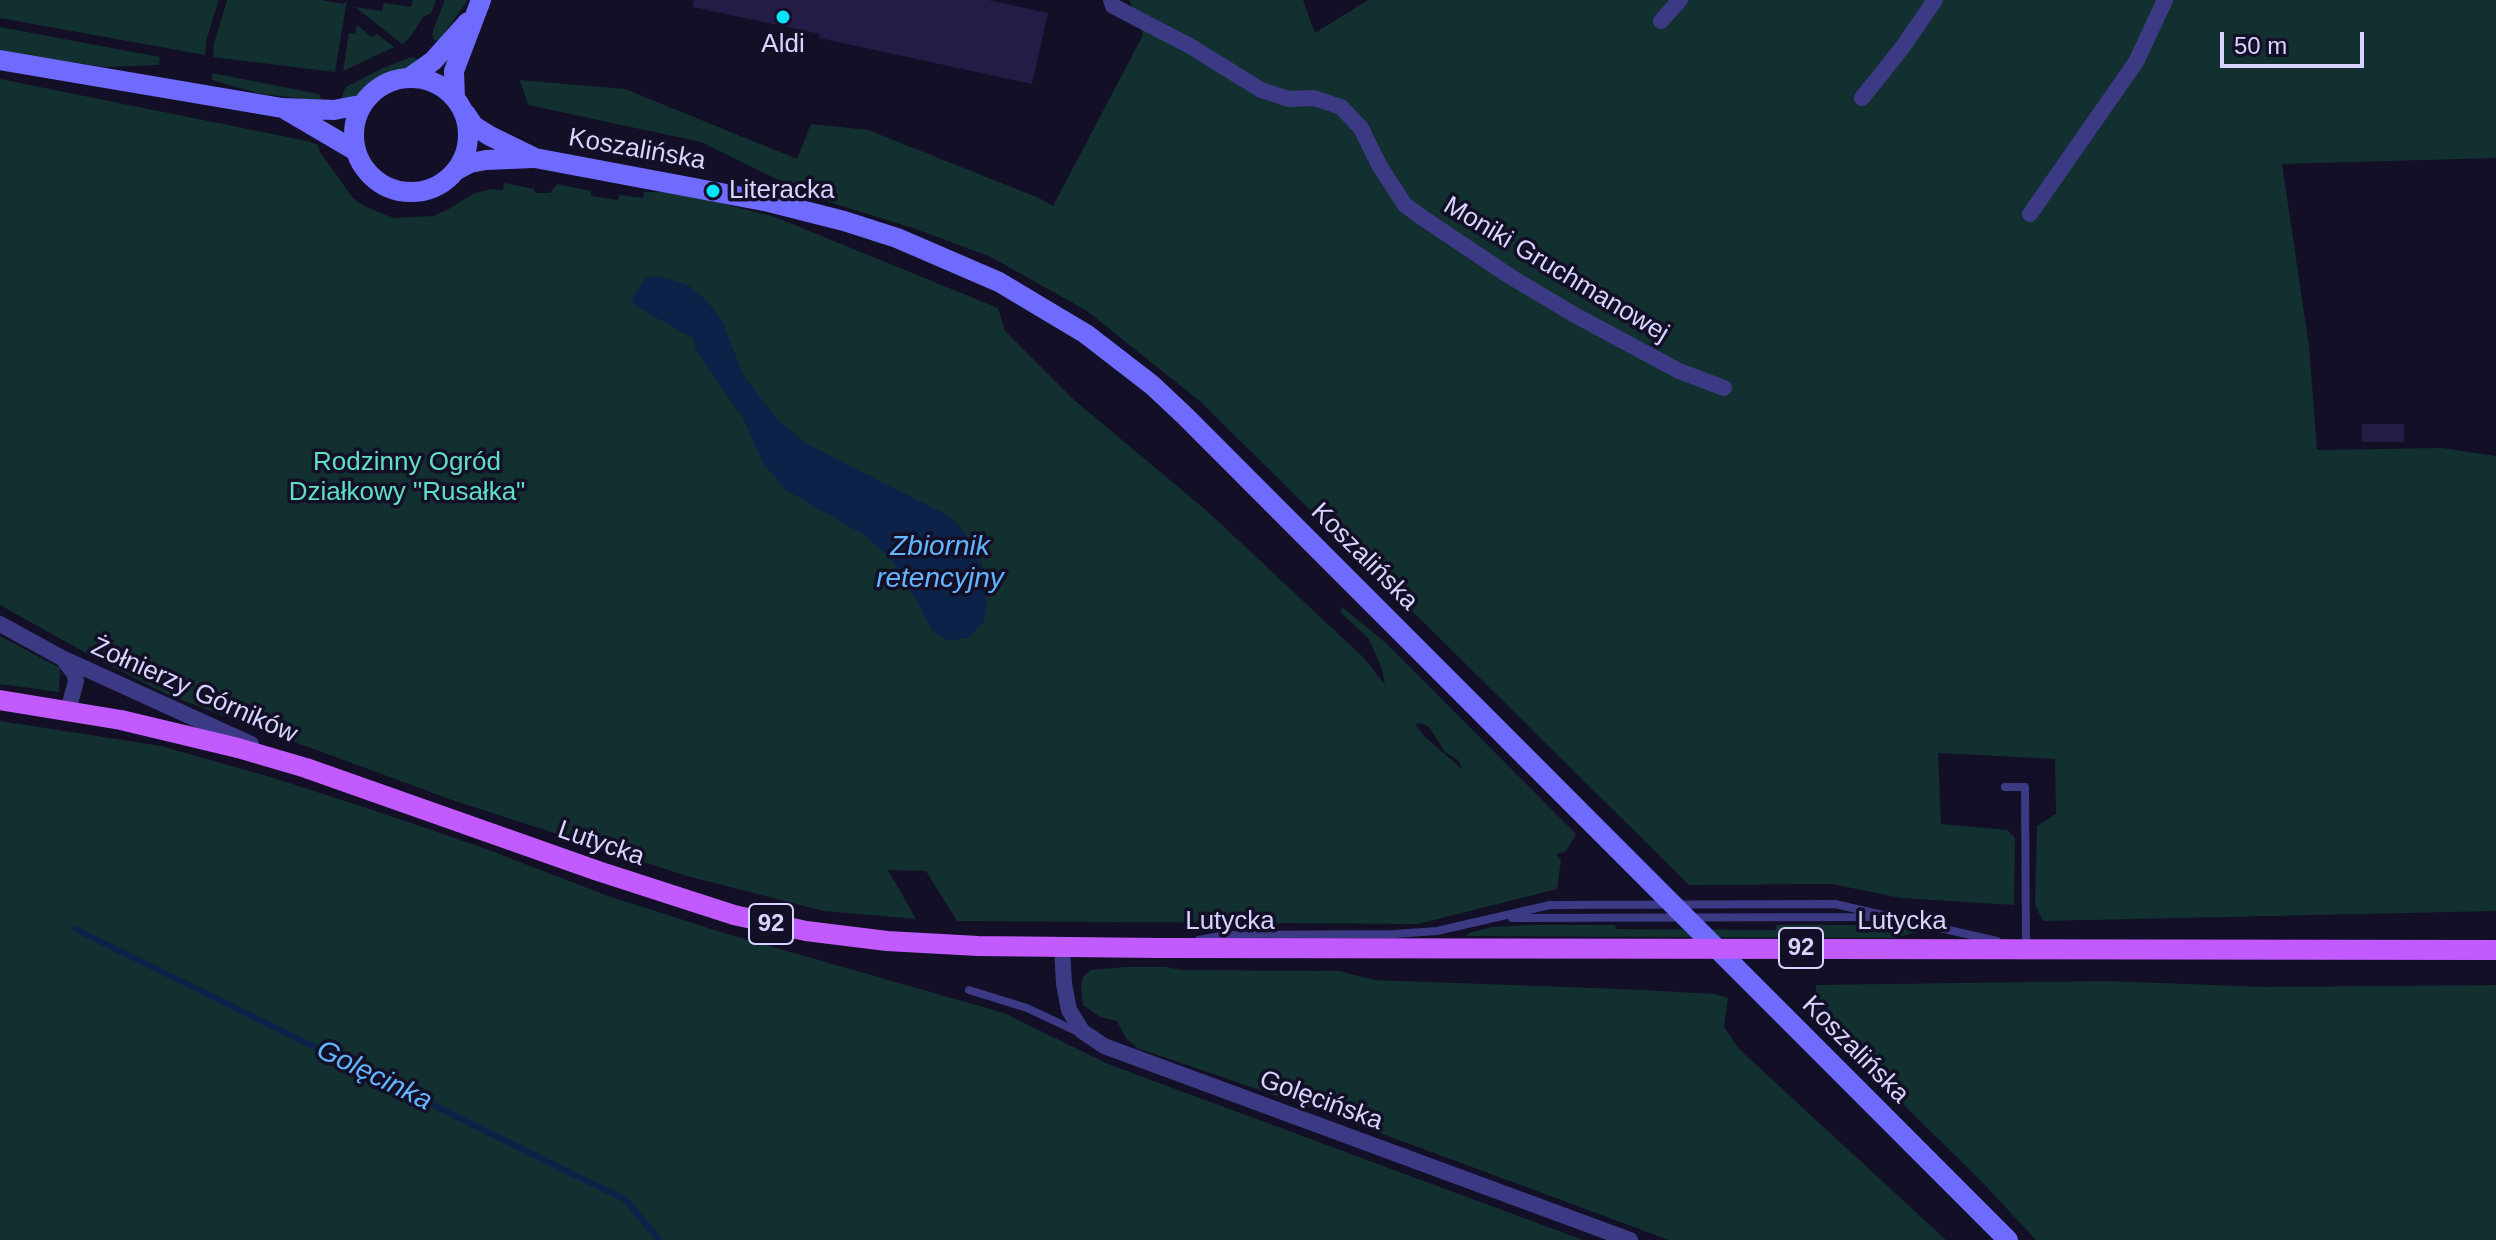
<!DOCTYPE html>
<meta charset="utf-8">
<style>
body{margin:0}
#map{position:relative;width:2496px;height:1240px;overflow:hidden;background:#130f26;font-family:Helvetica,sans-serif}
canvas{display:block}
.scale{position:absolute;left:2220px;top:32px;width:144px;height:36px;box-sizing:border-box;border:4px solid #d9d4ff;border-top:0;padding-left:10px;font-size:24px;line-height:28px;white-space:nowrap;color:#d9d4ff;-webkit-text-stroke:6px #130f26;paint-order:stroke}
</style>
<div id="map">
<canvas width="2496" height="1240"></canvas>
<div class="scale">50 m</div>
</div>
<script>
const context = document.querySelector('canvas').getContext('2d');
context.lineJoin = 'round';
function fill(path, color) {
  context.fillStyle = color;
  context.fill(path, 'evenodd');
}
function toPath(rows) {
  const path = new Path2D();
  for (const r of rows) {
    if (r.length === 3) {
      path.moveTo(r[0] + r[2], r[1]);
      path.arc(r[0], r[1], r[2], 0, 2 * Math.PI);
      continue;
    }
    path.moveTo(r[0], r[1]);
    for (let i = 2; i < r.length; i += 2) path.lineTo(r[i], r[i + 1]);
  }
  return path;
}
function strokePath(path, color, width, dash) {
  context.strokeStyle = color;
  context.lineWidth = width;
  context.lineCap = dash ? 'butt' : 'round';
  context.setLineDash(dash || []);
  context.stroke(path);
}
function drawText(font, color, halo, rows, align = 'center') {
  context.font = font + ' Helvetica,sans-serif';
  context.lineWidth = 7;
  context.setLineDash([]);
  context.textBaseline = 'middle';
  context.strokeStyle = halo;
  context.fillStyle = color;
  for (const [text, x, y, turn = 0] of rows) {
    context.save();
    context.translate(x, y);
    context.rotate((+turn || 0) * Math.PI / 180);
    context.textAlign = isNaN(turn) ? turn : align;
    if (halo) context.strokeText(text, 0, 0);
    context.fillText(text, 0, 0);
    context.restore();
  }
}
fill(toPath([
 [0,0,219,0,207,37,205,55,0,18],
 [227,0,322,0,343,4,347,0,335,72,213,57,214,43],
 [413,0,436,0,431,13,423,17,411,36,402,44,355,7,382,11,384,3,411,7],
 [445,0,468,0,439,41,434,40,432,33],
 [1129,0,1303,0,1315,33,1368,0,2496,0,2496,158,2282,164,2309,346,2317,450,2442,448,2496,456,2496,911,2043,921,2035,905,2037,826,2056,814,2055,759,1938,753,1941,824,2007,830,2015,838,2014,905,1901,898,1832,884,1689,885,1202,403,1087,311,991,257,916,229,813,197,701,142,528,105,520,80,625,89,797,159,811,124,868,130,1039,198,1053,206,1143,35],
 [357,25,372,37,377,34,394,47,343,71,349,33,355,34],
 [0,27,160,57,159,65,105,67,4,52,0,49],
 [411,57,423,61,406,70,382,77,354,97,339,102,346,87,383,68],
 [212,73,319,94,322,101,261,94,212,80],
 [0,79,307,141,318,145,320,152,352,197,364,206,394,218,433,216,447,210,473,194,491,189,503,190,504,183,534,189,535,193,550,193,557,184,591,191,591,196,618,200,619,195,643,198,644,192,678,192,775,217,998,308,1005,331,1073,399,1207,511,1365,659,1385,685,1382,669,1369,639,1340,612,1342,607,1386,643,1576,834,1566,851,1556,855,1561,860,1557,889,1418,924,957,921,926,871,888,870,916,919,824,911,687,876,449,799,168,695,93,657,0,605],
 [1421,723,1429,727,1445,752,1458,760,1463,770,1424,736,1415,724],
 [0,636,60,668,59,692,0,684],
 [0,721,161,746,270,777,373,810,481,847,608,896,724,933,1004,1013,1108,1064,1583,1240,0,1240],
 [1532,925,1615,925,1616,929,1776,930,1776,925,1888,925,1918,932,1894,938,1467,936,1468,933,1492,927],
 [1167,967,1181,970,1339,971,1374,980,1622,989,1715,994,1728,998,1724,1027,1739,1049,1946,1240,1669,1240,1318,1110,1137,1048,1125,1037,1117,1021,1100,1017,1083,1005,1081,985,1083,977,1091,970,1125,967],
 [2107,981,2265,987,2496,985,2496,1240,2036,1240,1982,1182,1817,1019,1816,985]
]), '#12302f');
fill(toPath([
 [646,277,663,277,688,285,707,301,723,323,743,375,777,419,807,444,951,517,974,544,983,567,987,607,983,622,970,637,948,641,933,632,917,601,891,559,864,535,786,490,763,463,743,418,695,350,694,339,634,305,632,297]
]), '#0c2248');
strokePath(toPath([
 [75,929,626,1200,659,1240]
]), '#0c2248', 6);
fill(toPath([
 [694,0,988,0,1048,13,1032,84,819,38,820,34,693,7],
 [2362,424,2404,424,2404,442,2362,442]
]), '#241b47');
strokePath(toPath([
 [2005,787,2025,787,2026,948],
 [1512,918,1874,917],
 [1199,940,1224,935,1394,934,1437,931,1550,905,1835,904,1997,941],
 [969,990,1027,1008,1080,1033]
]), '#3d3a85', 8);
strokePath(toPath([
 [1111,0,1113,6,1190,46,1261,90,1289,99,1314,98,1341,107,1361,128,1379,165,1405,205,1420,216,1511,277,1573,314,1679,371,1724,388],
 [1661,21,1680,0],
 [1862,98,1902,48,1935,0],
 [2030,214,2136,62,2165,0],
 [0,624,62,658,251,744],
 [63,659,74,673,76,681,68,711],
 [1062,947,1064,984,1069,1010,1082,1031,1104,1046,1630,1240]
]), '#3d3a85', 16);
strokePath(toPath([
 [0,60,282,108,334,110,360,105],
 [411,135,57],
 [409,78,433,61,468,22],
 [455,98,454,71,481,0],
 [286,110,354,150],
 [465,113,474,126,490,136,535,158,769,202,844,221,897,238,999,282,1086,334,1152,385,1184,415,2008,1240],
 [455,171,470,163,486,160,533,158]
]), '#6f6bff', 20);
strokePath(toPath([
 [0,700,121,720,238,748,306,768,598,871,734,915,806,931,887,941,978,946,1159,948,2496,950]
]), '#c25bff', 20);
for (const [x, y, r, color] of [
 [783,17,8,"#00e5ff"],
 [713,191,8,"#00e5ff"]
]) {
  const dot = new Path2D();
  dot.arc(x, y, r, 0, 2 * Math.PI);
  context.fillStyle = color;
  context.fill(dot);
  strokePath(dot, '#130f26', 3);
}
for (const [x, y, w] of [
 [771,924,44],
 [1801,948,44]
]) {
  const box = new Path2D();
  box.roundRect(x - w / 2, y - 20, w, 40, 6);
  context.fillStyle = '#130f26';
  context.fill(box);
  strokePath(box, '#d9d4ff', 2);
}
drawText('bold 24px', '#d9d4ff', null, [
 ["92",771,924],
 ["92",1801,948]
]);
drawText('26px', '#d9d4ff', '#130f26', [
 ["Aldi",783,45],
 ["Literacka",729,191,"left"]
]);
drawText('26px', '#d9d4ff', '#130f26', [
 ["Koszalińska",637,150,10],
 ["Moniki Gruchmanowej",1556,270,31],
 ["Koszalińska",1364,557,45],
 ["Żołnierzy Górników",194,691,24],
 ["Lutycka",601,844,19],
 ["Lutycka",1230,922],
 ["Lutycka",1902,922],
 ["Koszalińska",1855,1050,45],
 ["Golęcińska",1321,1101,20]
]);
drawText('26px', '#5fe0c0', '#130f26', [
 ["Rodzinny Ogród",407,463],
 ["Działkowy \"Rusałka\"",407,493]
]);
drawText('italic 28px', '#62b6ff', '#130f26', [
 ["Zbiornik",940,547],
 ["retencyjny",940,579],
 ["Golęcinka",374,1076,26]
]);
</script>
